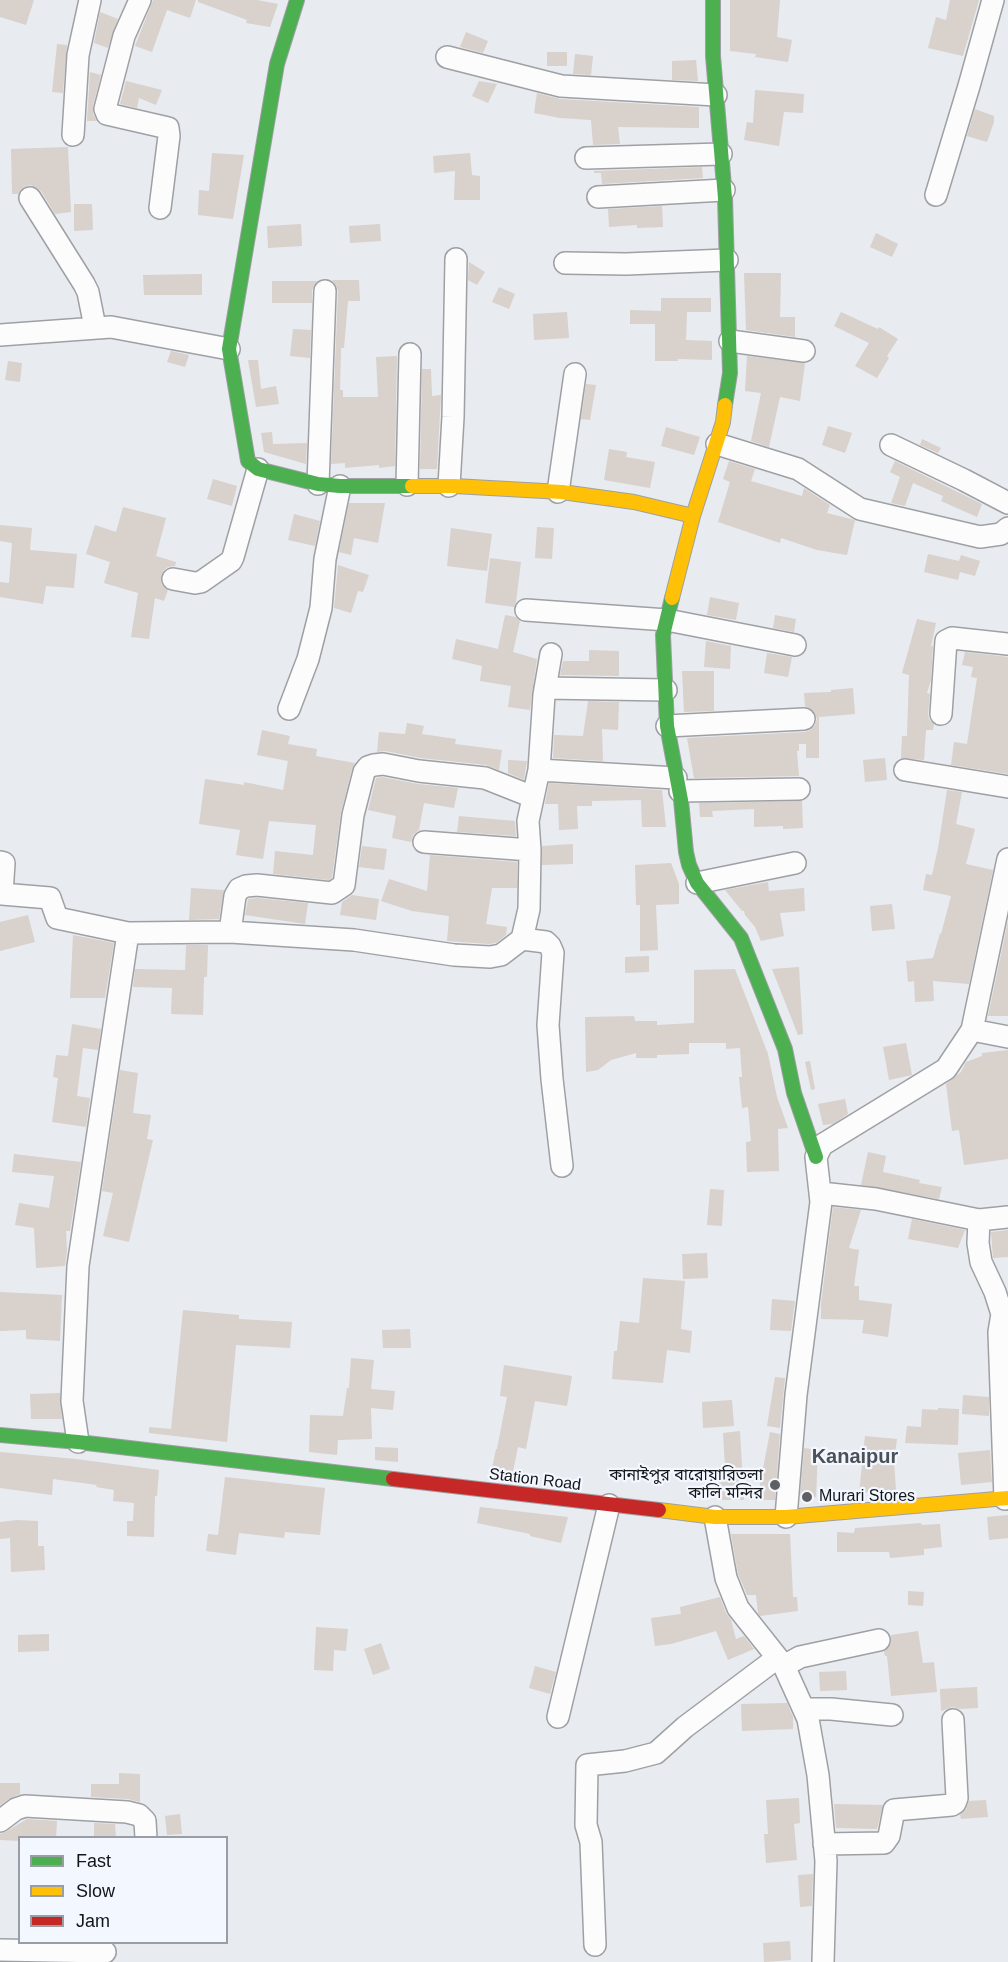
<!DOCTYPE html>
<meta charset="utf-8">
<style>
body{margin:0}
#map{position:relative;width:1008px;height:1962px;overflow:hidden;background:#e8ebf0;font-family:Helvetica,sans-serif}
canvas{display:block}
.legend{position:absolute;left:18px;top:1836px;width:210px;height:108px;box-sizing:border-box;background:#f3f7ff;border:2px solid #9a9da3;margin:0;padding:8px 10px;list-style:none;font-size:18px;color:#141518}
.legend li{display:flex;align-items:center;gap:12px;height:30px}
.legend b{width:30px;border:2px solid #9a9da3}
</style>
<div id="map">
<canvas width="1008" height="1962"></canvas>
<ul class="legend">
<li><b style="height:8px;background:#4caf50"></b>Fast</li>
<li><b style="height:8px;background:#ffc107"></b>Slow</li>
<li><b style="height:8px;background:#c62828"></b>Jam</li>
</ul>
</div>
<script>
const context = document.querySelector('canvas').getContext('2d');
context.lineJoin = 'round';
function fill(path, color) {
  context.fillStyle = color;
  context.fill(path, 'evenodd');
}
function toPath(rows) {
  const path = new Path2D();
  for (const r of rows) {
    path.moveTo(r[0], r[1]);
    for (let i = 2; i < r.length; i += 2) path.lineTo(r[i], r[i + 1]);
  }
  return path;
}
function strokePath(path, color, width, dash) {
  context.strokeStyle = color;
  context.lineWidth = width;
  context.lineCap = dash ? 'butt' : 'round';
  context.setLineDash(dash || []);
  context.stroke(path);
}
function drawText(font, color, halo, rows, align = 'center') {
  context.font = font + ' Helvetica,"Noto Sans Bengali",sans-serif';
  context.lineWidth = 4.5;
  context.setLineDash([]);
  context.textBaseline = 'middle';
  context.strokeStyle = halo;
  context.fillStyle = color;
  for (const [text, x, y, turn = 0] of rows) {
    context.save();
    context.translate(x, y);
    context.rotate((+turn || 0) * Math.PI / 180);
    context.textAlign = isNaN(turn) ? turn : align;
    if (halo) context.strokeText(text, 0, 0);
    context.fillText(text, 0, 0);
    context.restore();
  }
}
fill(toPath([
 [0,0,34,0,26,25,0,17],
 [153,0,196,0,190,18,167,10,152,52,135,46],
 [198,0,257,0,278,4,270,27,246,23,247,20,198,2],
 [730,0,780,0,777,37,792,40,788,62,755,57,756,54,730,51],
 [950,0,979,0,963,56,928,48,936,17,946,20],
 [100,12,118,19,108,48,94,43],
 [466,32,488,41,483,53,460,47],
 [57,44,67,45,63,93,52,92],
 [547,52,567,52,567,66,547,66],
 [575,54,593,56,591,75,573,74],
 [696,60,698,81,672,80,672,61],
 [90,72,101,75,93,106,93,114,97,121,87,121],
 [126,81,162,90,156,105,139,98,137,108,120,104],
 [479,81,497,84,488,103,472,96],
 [755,90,804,94,803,113,784,112,779,146,744,140,747,122,753,123],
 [537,93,560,99,699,107,699,128,618,127,620,144,593,145,591,120,560,118,534,113],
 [975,109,994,116,994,122,987,142,967,136],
 [68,147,71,212,55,214,41,191,35,187,30,185,24,187,18,194,12,194,11,149],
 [212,153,244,155,233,219,198,215,199,190,209,191],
 [470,153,472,175,480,176,480,200,454,200,455,171,434,173,433,156],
 [702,167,703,178,602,184,601,173,594,173,594,171],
 [74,204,92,204,93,230,74,231],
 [662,206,663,227,637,228,637,225,609,227,608,209],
 [301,224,302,246,268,248,267,226],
 [380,224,381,241,350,243,349,226],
 [876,233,898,244,892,257,870,247],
 [469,262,485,272,477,285,468,280],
 [744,273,781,273,780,317,795,317,795,337,746,330],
 [202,274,202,295,144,295,143,275],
 [332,280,359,280,360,301,348,301,344,348,341,348,340,390,343,390,343,397,378,397,376,357,397,356,395,466,379,468,379,465,345,468,345,463,331,464,338,291,336,285],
 [272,281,318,281,312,290,312,303,272,303],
 [499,287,515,294,509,309,492,302],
 [661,298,711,298,711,312,687,312,686,340,712,341,712,360,678,359,678,361,655,361,655,324,630,324,630,310,661,311],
 [567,312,569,338,534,340,533,314],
 [841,312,878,329,879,327,898,339,887,356,889,358,877,378,855,366,869,343,834,326],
 [293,329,311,330,310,358,290,356],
 [171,351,189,355,185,367,167,362],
 [747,356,805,363,800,401,780,397,769,447,751,441,761,393,745,391],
 [248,360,258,360,261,389,276,386,279,404,256,407],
 [8,361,22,363,20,382,5,380],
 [422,369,431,369,432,396,441,395,437,469,420,469],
 [586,384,596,385,590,420,581,419],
 [828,426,852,433,845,453,822,445],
 [666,427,700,437,694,455,661,446],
 [272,432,273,444,307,443,306,464,264,452,261,433],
 [922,439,941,448,938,453,920,445],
 [609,449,627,452,626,457,655,462,650,488,604,480],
 [729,461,755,469,751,481,802,496,804,488,830,505,827,513,855,520,847,555,817,550,781,538,780,543,718,522,730,482,723,479],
 [895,461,982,504,977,517,941,501,943,496,913,483,905,506,891,503,900,477,890,472],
 [213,479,237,486,232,506,207,499],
 [349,503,385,503,378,543,354,538,351,555,339,552],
 [123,507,166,518,156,556,176,562,175,566,168,567,164,570,161,576,161,584,168,590,164,601,155,598,149,639,131,637,138,593,104,583,110,562,86,554,95,525,116,532],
 [294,514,320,521,315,546,288,540],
 [0,525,32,528,30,550,77,554,74,588,46,586,43,604,0,597,0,582,9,583,12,543,0,541],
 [537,527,554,528,552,559,535,558],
 [451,528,492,534,487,571,447,566],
 [928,554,959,561,961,555,980,561,975,576,960,572,958,580,924,572],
 [490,558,521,562,516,602,514,607,485,603],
 [338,565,369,575,363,592,358,591,351,613,334,608],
 [710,597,739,603,736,620,707,615],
 [505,615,516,617,520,621,513,652,537,659,530,710,508,707,511,686,480,681,482,666,452,659,456,639,498,649],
 [775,615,796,619,794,632,773,628],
 [917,619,936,623,931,646,933,646,931,680,927,693,930,694,928,714,929,719,934,724,933,730,926,730,924,760,901,758,902,736,907,736,909,675,902,673],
 [706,641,731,646,730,669,704,667],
 [589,650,619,651,619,676,560,675,563,661,589,661],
 [965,652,1008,657,1008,774,951,765,954,742,967,744,977,678,971,677,973,667,962,665],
 [767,653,792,657,788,677,764,673],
 [682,671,714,671,714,711,684,712],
 [853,688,855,714,819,717,819,758,806,758,806,744,799,744,799,751,797,751,799,776,694,778,687,738,805,732,810,730,815,725,817,719,814,712,805,706,804,693,831,692,831,690],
 [588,701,619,702,618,730,602,729,603,761,553,758,554,735,583,736],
 [407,723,424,726,422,734,456,739,455,744,502,750,499,770,486,765,421,758,385,751,377,752,379,732,405,734],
 [262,730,290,736,288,744,317,749,316,756,355,763,352,769,341,812,332,878,329,880,273,874,275,851,313,855,316,825,269,821,263,859,236,855,240,830,199,824,205,779,244,785,244,782,283,790,288,761,257,755],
 [885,758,887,780,865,782,863,760],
 [508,760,527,761,524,780,508,773],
 [382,777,418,784,458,788,454,808,424,803,419,830,413,835,411,842,392,838,396,816,368,810,376,778],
 [549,783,662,790,666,827,642,827,641,800,592,801,592,806,577,806,578,829,559,830,558,804,545,804],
 [947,790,962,792,956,824,975,829,966,864,993,870,969,984,933,981,934,1001,915,1002,914,981,908,982,906,961,933,958,940,933,941,934,951,896,923,890,926,874,932,875,938,848],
 [802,801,803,828,783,829,783,826,754,827,754,809,712,811,713,817,700,817,699,803],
 [459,816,515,821,516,836,457,832],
 [573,844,573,864,542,865,542,846],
 [362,846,387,849,384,870,359,867],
 [430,855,517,862,517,888,492,888,486,924,507,927,506,935,496,943,489,944,447,941,449,916,412,911,381,901,389,879,427,891],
 [671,863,679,884,679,904,656,905,658,950,640,951,640,905,636,905,635,865],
 [768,882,769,891,804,888,805,911,780,913,784,936,761,941,755,927,745,915,744,911,742,911,725,890],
 [191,888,224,890,219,919,189,920],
 [352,895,379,899,376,920,340,915,342,902],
 [257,898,308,903,305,924,245,915,248,899],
 [892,904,895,929,872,931,870,906],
 [28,915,35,942,0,951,0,922],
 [1008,921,1008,1016,988,1016],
 [73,935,114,943,105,998,70,998],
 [186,945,208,945,207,977,204,977,203,1015,171,1014,172,988,133,987,135,969,185,970],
 [649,956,649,972,625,973,625,957],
 [799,967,803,1034,798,1035,772,969],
 [735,969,768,1054,777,1097,788,1128,778,1129,779,1171,747,1172,746,1142,751,1141,748,1107,742,1108,739,1077,742,1077,740,1048,726,1049,726,1043,689,1043,689,1054,657,1055,657,1058,636,1058,636,1053,611,1060,598,1070,586,1072,585,1017,634,1016,635,1021,657,1021,657,1025,694,1023,694,970],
 [72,1024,101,1029,98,1050,83,1048,77,1096,90,1098,86,1127,52,1122,58,1078,53,1077,56,1055,68,1056],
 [906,1043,912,1075,889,1080,883,1047],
 [1008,1050,1008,1159,964,1165,959,1130,952,1131,946,1084,961,1072,966,1062,982,1056,982,1053],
 [810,1061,815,1089,811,1090,805,1062],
 [120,1070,138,1073,133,1113,151,1115,147,1139,153,1140,129,1242,103,1236,113,1193,102,1191],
 [845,1099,848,1114,833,1124,823,1125,818,1104],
 [868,1152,886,1156,883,1172,920,1180,919,1183,942,1187,939,1199,861,1185],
 [14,1154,81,1162,70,1231,66,1231,67,1251,65,1266,36,1268,34,1228,15,1225,19,1203,49,1208,54,1176,12,1172],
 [710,1189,724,1190,722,1226,707,1225],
 [833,1207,861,1210,849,1248,859,1250,854,1286,859,1286,859,1300,892,1304,888,1337,862,1333,864,1320,821,1319,821,1304],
 [912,1219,965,1230,958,1248,908,1239],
 [1008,1230,1008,1257,993,1258,991,1232],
 [707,1253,708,1278,683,1279,682,1254],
 [643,1278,685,1281,681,1329,692,1331,690,1353,667,1350,663,1383,612,1379,614,1351,617,1351,620,1321,639,1323],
 [0,1292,62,1295,60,1341,26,1339,26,1330,0,1331],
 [772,1299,795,1301,791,1331,770,1330],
 [183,1310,239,1315,239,1319,292,1322,290,1348,236,1345,227,1442,149,1433,149,1427,171,1429],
 [410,1329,411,1348,383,1348,382,1330],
 [351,1358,374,1360,371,1389,395,1391,393,1410,371,1408,372,1439,338,1440,337,1455,309,1452,310,1415,343,1416,347,1388,349,1388],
 [504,1365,572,1376,567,1406,535,1401,526,1449,518,1447,512,1476,491,1473,496,1449,497,1449,507,1397,500,1396],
 [775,1377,785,1378,780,1428,767,1426],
 [60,1393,62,1419,31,1419,30,1394],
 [963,1395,989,1397,989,1416,962,1414],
 [732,1400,734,1426,703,1428,702,1402],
 [938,1408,959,1409,958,1445,905,1443,907,1426,921,1427,922,1409,938,1410],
 [740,1431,744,1500,718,1500,718,1467,725,1466,723,1433],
 [770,1432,780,1434,775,1500,757,1500],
 [865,1436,897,1439,894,1461,896,1490,859,1493],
 [375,1447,398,1448,398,1462,375,1460],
 [804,1448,818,1450,816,1497,800,1498],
 [990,1450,992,1482,961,1485,958,1453],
 [0,1452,76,1459,159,1470,157,1496,155,1496,154,1537,127,1536,127,1521,133,1521,134,1503,113,1501,114,1490,96,1487,97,1485,53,1479,52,1495,0,1488],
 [225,1477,325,1488,320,1535,285,1532,284,1538,239,1533,236,1555,206,1551,208,1534,218,1535],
 [480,1507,568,1517,561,1543,530,1536,530,1534,477,1523],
 [1008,1515,1008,1538,989,1540,987,1517],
 [17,1520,38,1521,38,1546,44,1546,45,1570,11,1572,10,1538,0,1539,0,1522],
 [921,1523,922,1525,940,1524,942,1547,924,1549,924,1555,890,1558,889,1552,837,1552,837,1532,854,1533,855,1528],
 [731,1534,790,1534,793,1597,797,1597,798,1611,760,1616,758,1613,756,1595,747,1595,738,1574],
 [908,1591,924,1592,923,1606,908,1605],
 [720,1597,726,1613,731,1620,736,1639,744,1636,754,1649,728,1660,716,1631,671,1644,655,1646,651,1618,681,1614,680,1607],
 [316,1627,348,1629,346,1651,334,1650,333,1671,314,1670],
 [918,1631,923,1663,934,1662,937,1692,891,1696,887,1656,885,1656,884,1651,891,1644,891,1635],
 [49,1634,49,1651,18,1652,18,1635],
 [381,1643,390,1669,373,1675,364,1649],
 [535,1666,556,1672,550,1694,529,1688],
 [846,1671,847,1690,820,1691,819,1672],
 [977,1687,978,1708,960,1709,952,1707,941,1711,940,1689],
 [787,1703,793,1717,793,1729,742,1731,741,1704],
 [119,1773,140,1774,140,1802,128,1799,91,1797,91,1784,119,1784],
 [0,1783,20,1783,20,1794,9,1799,0,1805],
 [799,1798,800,1823,794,1824,797,1860,766,1863,764,1834,768,1834,766,1800],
 [986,1800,988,1817,961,1819,960,1815,966,1808,969,1801],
 [834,1804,883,1805,877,1829,836,1828],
 [180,1814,182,1834,167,1835,165,1816],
 [27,1819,57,1821,56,1838,20,1838,20,1841,0,1840,0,1834,7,1831],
 [94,1823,115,1824,116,1838,94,1838],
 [813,1874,812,1906,800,1907,798,1875],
 [790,1941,791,1960,764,1962,763,1943]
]), '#d8d1cc');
const street = toPath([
 [140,0,124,36,105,109,107,114,168,128,169,136,160,208],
 [447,57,561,86,716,95],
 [73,135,78,55,90,0],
 [586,158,721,154],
 [936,195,969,86,993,0],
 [598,197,724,190],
 [30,198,84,284,88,292,95,327],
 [565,263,626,264,727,260],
 [0,335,111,327,229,349],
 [730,341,804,351],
 [717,444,798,469,860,509,980,537,1001,534,1008,528],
 [891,445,964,480,1008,503],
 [318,484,325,291],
 [407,485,410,354],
 [449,486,453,417,456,259],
 [558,492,575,374],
 [173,579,195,583,201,582,231,561,233,557,258,469],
 [526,610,667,620,795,645],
 [545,688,666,690],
 [289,709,308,659,321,608,325,559,340,486],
 [941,714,946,641,952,638,1008,644],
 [667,726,804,719],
 [539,770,544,695,551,654],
 [905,770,1008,787],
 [680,791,799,789],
 [424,842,530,850],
 [0,862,4,863,2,894,50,898,57,918,128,933,78,1266,72,1401,78,1442],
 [697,883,795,863],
 [230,932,235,896,239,889,246,886,257,885,332,893,344,885,353,815,364,772,368,767,374,765,383,764,419,771,485,778,533,797],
 [128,933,230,932,354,940,454,955,490,957,501,955,522,939,529,909,530,850,528,821,539,770,676,778],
 [522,939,546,942,550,946,553,953,548,1025,552,1079,562,1166],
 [972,1030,1008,1037],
 [821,1193,876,1199,979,1220,1008,1217],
 [979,1220,978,1243,981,1262,995,1292,1002,1314,999,1332,1005,1499],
 [715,1517,726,1578,738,1608,784,1666,808,1719,818,1775,826,1861,823,1962],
 [786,1517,796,1395,821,1202,816,1157,822,1145,946,1069,972,1030,1008,859],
 [784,1666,800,1657,879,1640],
 [804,1709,831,1709,892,1715],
 [558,1717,609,1505],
 [0,1821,16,1809,25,1806,127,1812,139,1815,145,1821,146,1838],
 [824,1844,884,1843,889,1836,894,1810,952,1805,955,1803,957,1798,953,1720],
 [595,1945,591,1842,586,1825,587,1765,625,1761,656,1753,685,1727,777,1658],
 [0,1950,105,1952]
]);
const fast = toPath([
 [297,0,277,64,229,349,248,461,258,469,318,484,340,486,412,486],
 [713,0,713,56,725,198,730,373,725,405],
 [672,598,663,635,667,726,681,800,686,852,689,865,697,883,741,938,785,1049,794,1093,816,1157],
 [0,1435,78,1442,393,1479]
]);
const slow = toPath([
 [412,486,454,486,562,492,634,502,693,516],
 [672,598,693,516,723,422,725,405],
 [659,1510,715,1517,786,1517,1008,1498]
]);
const jam = toPath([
 [393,1479,659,1510]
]);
strokePath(street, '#9ea0a4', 24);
strokePath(fast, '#9ea0a4', 16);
strokePath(slow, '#9ea0a4', 16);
strokePath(jam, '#9ea0a4', 16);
strokePath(street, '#fcfcfd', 21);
strokePath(fast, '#4caf50', 14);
strokePath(slow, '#ffc107', 14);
strokePath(jam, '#c62828', 14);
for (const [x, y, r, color] of [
 [775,1485,6,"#5e6064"],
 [807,1497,6,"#5e6064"]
]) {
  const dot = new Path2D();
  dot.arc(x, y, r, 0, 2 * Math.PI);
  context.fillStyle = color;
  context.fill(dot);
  strokePath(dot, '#f3f7ff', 2);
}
drawText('16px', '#141518', '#f3f7ff', [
 ["কানাইপুর বারোয়ারিতলা",763,1476],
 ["কালি মন্দির",763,1494],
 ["Murari Stores",819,1497,"left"]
], 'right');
drawText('16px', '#141518', '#f3f7ff', [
 ["Station Road",535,1480,7]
]);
drawText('bold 20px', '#4c5057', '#f3f7ff', [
 ["Kanaipur",855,1457]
]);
</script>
